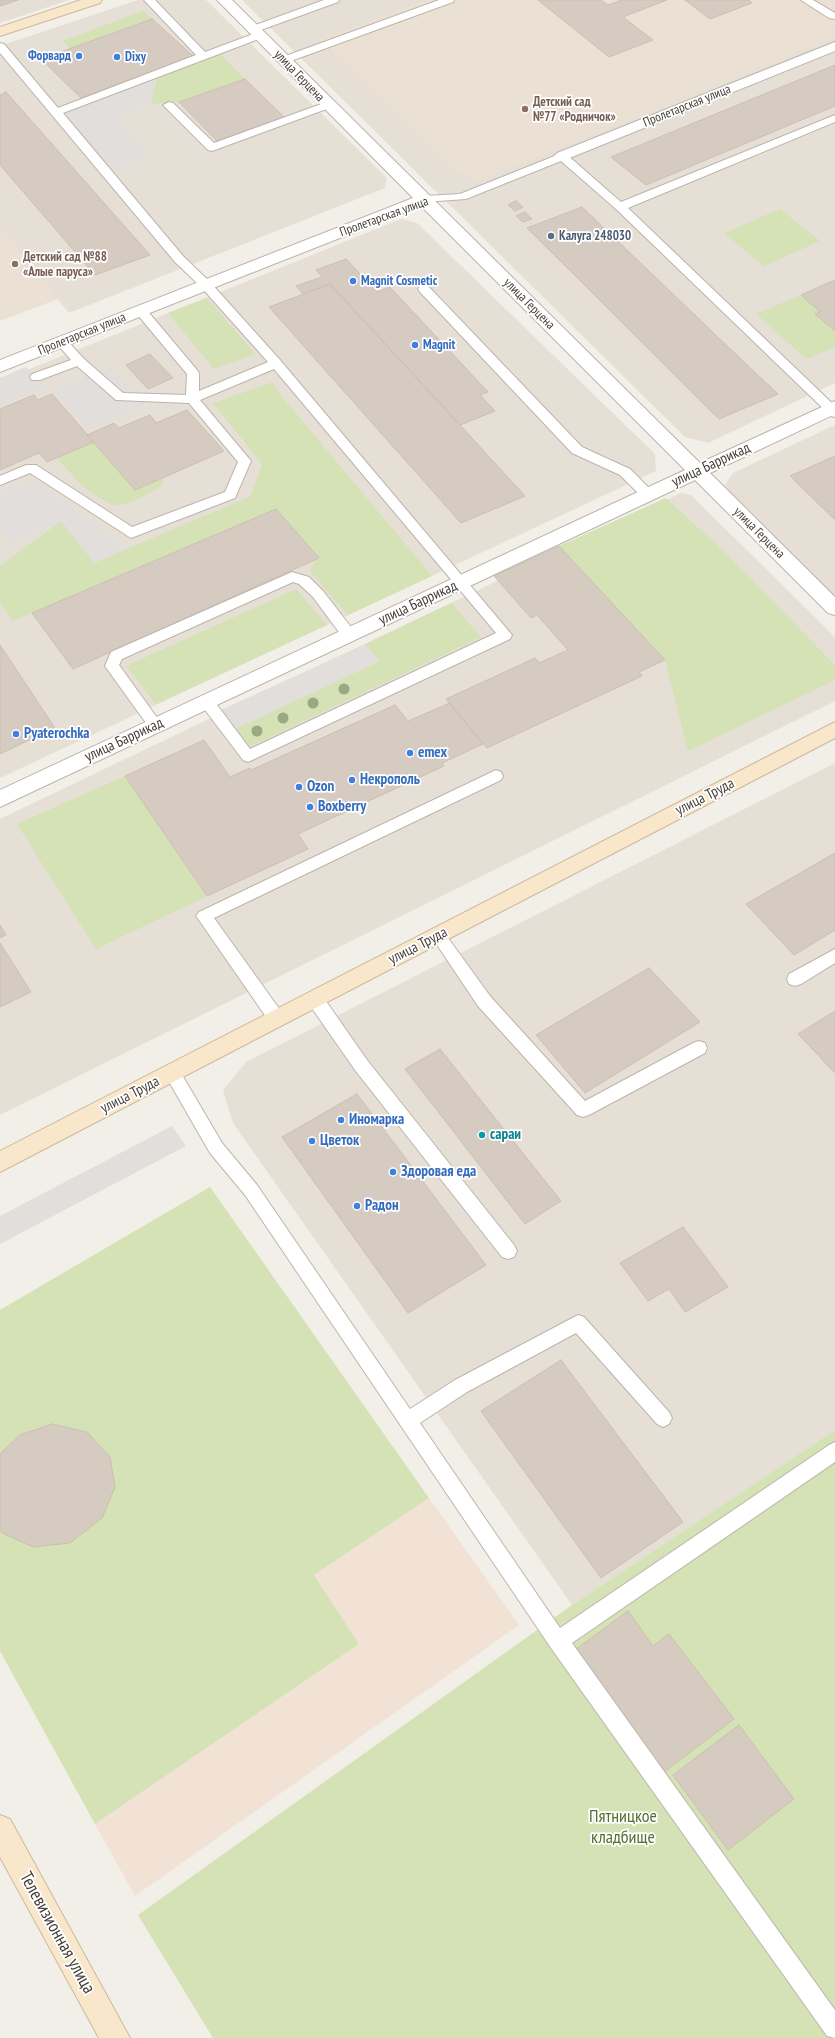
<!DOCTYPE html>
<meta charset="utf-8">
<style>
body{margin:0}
canvas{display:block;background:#f2eee8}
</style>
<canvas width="835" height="2038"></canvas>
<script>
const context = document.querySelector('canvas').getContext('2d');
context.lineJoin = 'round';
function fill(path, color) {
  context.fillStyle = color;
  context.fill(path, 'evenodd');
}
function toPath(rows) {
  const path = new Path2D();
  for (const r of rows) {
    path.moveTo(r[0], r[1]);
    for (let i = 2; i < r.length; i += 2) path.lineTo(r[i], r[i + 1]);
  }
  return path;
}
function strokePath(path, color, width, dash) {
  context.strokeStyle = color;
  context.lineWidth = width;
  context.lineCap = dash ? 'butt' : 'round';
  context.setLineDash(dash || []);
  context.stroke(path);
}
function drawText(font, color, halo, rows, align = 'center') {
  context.font = font + ' "PT Sans Narrow",sans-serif';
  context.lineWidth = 3.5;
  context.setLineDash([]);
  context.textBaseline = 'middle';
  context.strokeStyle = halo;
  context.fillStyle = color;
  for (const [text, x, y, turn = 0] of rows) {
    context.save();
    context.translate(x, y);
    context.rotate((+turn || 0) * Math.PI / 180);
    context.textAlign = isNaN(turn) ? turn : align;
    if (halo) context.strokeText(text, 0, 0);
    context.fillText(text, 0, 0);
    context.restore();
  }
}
fill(toPath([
 [0,0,69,0,0,23],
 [138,0,206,0,387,178,385,188,69,313,0,228,0,46],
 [242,0,835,0,835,383,708,443,685,437],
 [401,219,417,223,655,454,656,471,0,778,0,381],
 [835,425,835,597,727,495,725,485,733,473],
 [681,493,691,495,835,637,835,701,0,1115,0,819],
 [835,763,835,1430,572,1605,233,1123,223,1090,246,1062]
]), '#e6dfd6');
fill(toPath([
 [429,1498,519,1625,135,1896,95,1824,359,1644,314,1575]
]), '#f2e2d5');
fill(toPath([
 [427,0,835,0,835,38,478,181,456,173,319,39],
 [0,228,58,299,0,321]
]), '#eae0d3');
fill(toPath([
 [143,11,152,19,71,49,62,41],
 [220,54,245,79,179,102,151,104,157,76],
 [780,209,820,241,764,266,724,233],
 [801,295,820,312,815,314,835,331,835,347,807,359,756,314],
 [207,298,255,354,214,369,168,313],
 [273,382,279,393,432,576,348,615,309,570,318,558,276,509,13,621,0,602,0,566,61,521,94,563,251,496,262,464,213,403],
 [94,442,135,490,164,478,161,486,139,499,125,504,112,505,93,494,82,486,57,458],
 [666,498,719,547,835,665,835,680,688,751,665,660,559,546],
 [296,589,327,625,156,704,126,666],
 [451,603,481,637,249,747,235,729,380,661,365,644],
 [125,776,207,896,96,949,17,824],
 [210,1187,429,1498,314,1575,359,1644,95,1824,0,1651,0,1310],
 [835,1430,835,2038,213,2038,138,1915,572,1605]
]), '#d4e2b5');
fill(toPath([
 [158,73,151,104,114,118,149,156,106,172,56,112],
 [26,367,44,387,0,406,0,378],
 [111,367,146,405,89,430,54,391],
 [33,480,128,548,94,563,61,521,11,545,0,532,0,493],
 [365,644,380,661,235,729,221,710],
 [172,1126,186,1146,0,1244,0,1216]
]), '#e1dedc');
const building = toPath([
 [0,0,18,0,0,6,0,0],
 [538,0,601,0,608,5,622,0,667,0,623,17,653,40,609,57,538,0],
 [685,0,749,0,752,3,710,19,685,0],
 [152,19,193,56,81,98,41,59,152,19],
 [835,65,835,106,646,185,611,157,835,65],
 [245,79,284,117,217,141,179,102,245,79],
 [6,92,150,255,95,275,0,165,0,95,6,92],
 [516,201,523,207,515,211,508,205,516,201],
 [582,207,745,363,778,394,719,419,527,228,582,207],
 [525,212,532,219,523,222,516,216,525,212],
 [346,259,377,292,390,287,488,392,480,395,495,411,460,425,330,284,303,294,296,286,322,277,316,270,346,259],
 [835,280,835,331,815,314,820,312,801,295,835,280],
 [330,284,460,425,525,496,461,523,269,307,330,284],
 [150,354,173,378,148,389,126,365,150,354],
 [52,394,94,442,47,462,39,453,0,470,0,409,34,395,38,400,52,394],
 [187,410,224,451,135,490,87,435,114,423,119,428,150,415,156,423,187,410],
 [835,456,835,520,790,476,835,456],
 [276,509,319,558,73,669,32,613,276,509],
 [559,546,665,660,639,672,642,676,487,748,446,699,535,658,539,663,568,650,537,615,531,618,494,576,559,546],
 [0,645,55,728,0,754,0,645],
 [450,703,483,744,442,763,444,766,298,834,308,849,207,896,125,776,204,740,230,777,250,768,251,770,395,705,408,721,450,703],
 [835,853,835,930,794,955,746,904,835,853],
 [0,925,6,935,0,938,0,925],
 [0,943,31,992,0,1007,0,943],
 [649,968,700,1022,585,1093,536,1035,649,968],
 [835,1011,835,1073,798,1034,835,1011],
 [440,1049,561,1201,525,1224,405,1069,440,1049],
 [357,1094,486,1265,408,1313,282,1137,357,1094],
 [683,1227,728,1287,685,1312,669,1289,648,1301,620,1263,683,1227],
 [561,1360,683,1522,601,1578,481,1411,561,1360],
 [52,1424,87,1432,110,1457,115,1487,102,1518,70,1543,33,1547,2,1533,0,1529,0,1454,20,1435,52,1424],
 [628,1611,653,1646,669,1634,734,1719,664,1772,575,1650,628,1611],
 [739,1725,794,1799,728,1850,673,1775,739,1725]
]);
fill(building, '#d6cbc1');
strokePath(building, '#cdbfb2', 1);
const lane = toPath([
 [144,0,155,0,205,52,256,33,264,33,265,35,264,37,63,113,183,256,210,282,280,360,512,635,510,639,248,762,243,760,202,706,200,702,202,698,207,697,212,698,250,749,496,633,274,369,200,400,251,461,235,498,131,538,30,473,0,485,0,476,26,465,36,465,132,527,225,492,238,462,189,403,116,400,77,366,40,380,32,380,30,377,32,374,71,360,58,345,56,342,58,339,66,339,83,358,123,393,186,395,187,374,137,314,135,311,137,308,141,307,145,308,197,370,199,373,199,391,268,362,202,288,175,262,0,53,0,43,4,44,58,108,196,55,144,0],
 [324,0,339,0,338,2,258,31,254,32,249,29,250,27,324,0],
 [439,0,454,0,453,2,288,62,284,63,279,60,280,58,439,0],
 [801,0,813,0,835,13,835,19,829,18,801,0],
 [169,102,173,103,214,143,324,103,328,102,334,105,332,107,212,151,208,150,163,105,169,102],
 [835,115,835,122,628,208,835,406,835,417,831,416,616,209,561,161,466,199,424,202,418,199,424,196,460,194,562,153,566,154,621,202,835,115],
 [424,285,428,286,582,447,630,469,653,492,655,495,653,498,643,498,620,475,572,453,420,292,418,289,420,286,424,285],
 [292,572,309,577,323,591,354,631,356,635,354,639,349,640,344,639,313,597,299,584,293,582,122,659,119,665,163,726,161,730,156,731,151,730,105,666,111,652,292,572],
 [496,770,501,772,503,776,501,780,214,918,283,1014,285,1019,283,1024,277,1026,271,1024,199,920,196,916,199,912,496,770],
 [438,929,443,931,490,996,585,1101,693,1043,699,1041,705,1043,707,1048,705,1053,589,1115,583,1117,577,1115,478,1006,433,939,430,935,433,931,438,929],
 [835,949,835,963,801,984,795,986,789,984,787,979,789,974,835,949],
 [315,992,321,994,367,1060,514,1245,517,1251,514,1257,508,1259,502,1257,355,1070,309,1004,307,999,309,994,315,992],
 [172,1066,178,1068,222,1143,257,1185,410,1409,455,1380,578,1315,584,1317,669,1412,672,1418,669,1424,663,1427,657,1424,576,1333,467,1392,420,1423,560,1628,829,1445,835,1442,835,1462,572,1643,835,2010,835,2038,827,2036,551,1648,245,1195,210,1153,164,1073,166,1068,172,1066]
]);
const street = toPath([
 [217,0,232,0,700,463,835,401,835,414,710,473,835,597,835,615,828,613,695,480,0,807,0,790,685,470,421,206,0,372,0,360,413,198,217,0],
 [835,42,835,51,567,159,557,159,554,156,557,153,835,42]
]);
const secondary = toPath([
 [81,0,102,0,100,3,0,36,0,27,81,0],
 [835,722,835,738,0,1172,0,1151,835,722],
 [0,1815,10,1819,130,2038,99,2038,0,1857,0,1815]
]);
strokePath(lane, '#bdb4ab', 2);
strokePath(street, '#bdb4ab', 2);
strokePath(secondary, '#cdb99c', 2);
fill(lane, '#fff');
fill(street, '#fff');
fill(secondary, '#f9e7cb');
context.fillStyle = '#9aa983';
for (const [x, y] of [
 [344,689],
 [313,703],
 [283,718],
 [257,731]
]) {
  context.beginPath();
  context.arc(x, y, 5.5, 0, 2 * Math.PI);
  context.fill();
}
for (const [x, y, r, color] of [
 [79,56,4,"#3f7fe0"],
 [117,57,4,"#3f7fe0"],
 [525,109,4,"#8d6e63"],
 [551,236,4,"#5c6f8a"],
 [15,264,4,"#8d6e63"],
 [353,281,4,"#3f7fe0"],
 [415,345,4,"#3f7fe0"],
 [16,734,4,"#3f7fe0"],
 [410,753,4,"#3f7fe0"],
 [352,780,4,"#3f7fe0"],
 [299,787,4,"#3f7fe0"],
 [310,807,4,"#3f7fe0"],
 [341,1120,4,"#3f7fe0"],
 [482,1135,4,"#0f9aa8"],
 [312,1141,4,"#3f7fe0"],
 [393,1172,4,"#3f7fe0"],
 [357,1206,4,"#3f7fe0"]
]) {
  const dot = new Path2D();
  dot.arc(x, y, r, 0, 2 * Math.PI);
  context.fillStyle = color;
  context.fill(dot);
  strokePath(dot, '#fff', 1.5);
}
drawText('bold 13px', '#366cbe', '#fff', [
 ["Форвард",71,56,"right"],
 ["Dixy",125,57],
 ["Magnit Cosmetic",361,281],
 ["Magnit",423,345]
], 'left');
drawText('13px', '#453e37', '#fff', [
 ["улица Герцена",299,76,46],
 ["Пролетарская улица",687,106,-22],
 ["Пролетарская улица",384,217,-20],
 ["улица Герцена",529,304,45],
 ["Пролетарская улица",82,334,-22],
 ["улица Герцена",759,533,45]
]);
drawText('bold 13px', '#785e54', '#fff', [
 ["Детский сад",533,102],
 ["№77 «Родничок»",533,117],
 ["Детский сад №88",23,257],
 ["«Алые паруса»",23,272]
], 'left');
drawText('bold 13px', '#4e5e75', '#fff', [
 ["Калуга 248030",559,236]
], 'left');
drawText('15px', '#453e37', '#fff', [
 ["улица Баррикад",711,465,-25],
 ["улица Баррикад",418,603,-25],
 ["улица Баррикад",124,740,-25],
 ["улица Труда",705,797,-27],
 ["улица Труда",418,946,-27],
 ["улица Труда",130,1095,-27]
]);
drawText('bold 15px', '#366cbe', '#fff', [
 ["Pyaterochka",24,734],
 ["emex",418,753],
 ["Некрополь",360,780],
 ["Ozon",307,787],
 ["Boxberry",318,807],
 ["Иномарка",349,1120],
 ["Цветок",320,1141],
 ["Здоровая еда",401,1172],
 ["Радон",365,1206]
], 'left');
drawText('bold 15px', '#0d838f', '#fff', [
 ["сараи",490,1135]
], 'left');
drawText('18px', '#527130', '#fff', [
 ["Пятницкое",623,1817],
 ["кладбище",623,1838]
]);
drawText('18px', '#453e37', '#fff', [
 ["Телевизионная улица",57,1933,61]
]);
</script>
